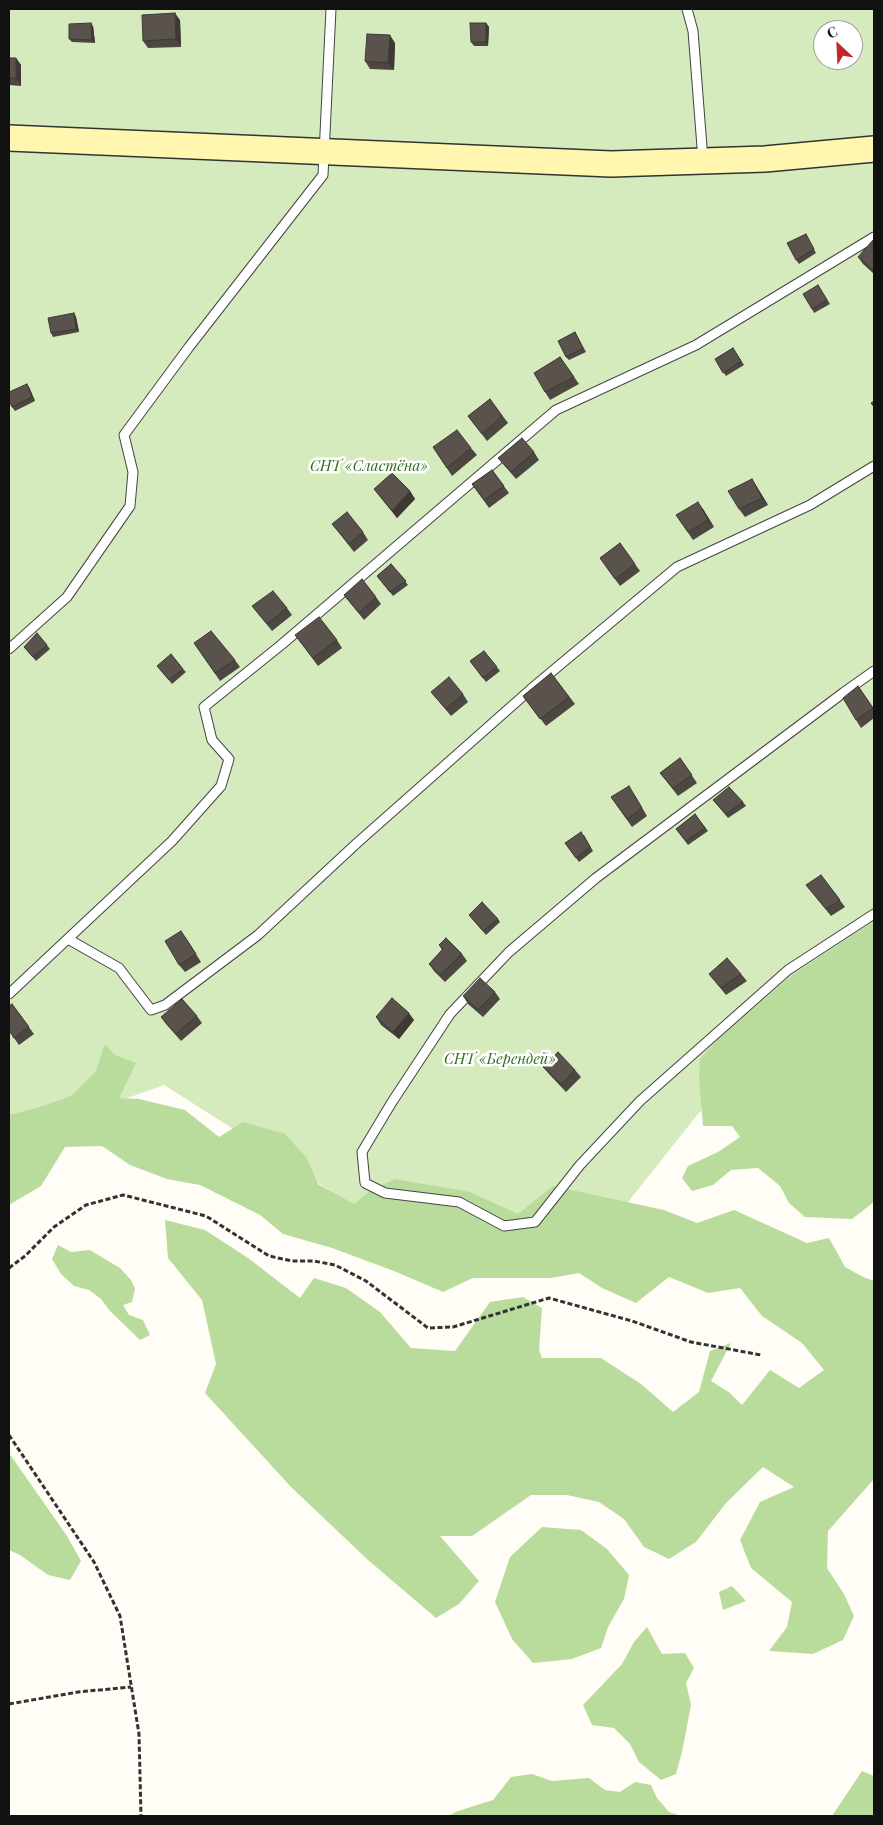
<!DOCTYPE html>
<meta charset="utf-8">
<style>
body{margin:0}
#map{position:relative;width:883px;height:1825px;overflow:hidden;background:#fffdf5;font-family:"Playfair Display",serif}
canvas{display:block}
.frame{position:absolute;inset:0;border:10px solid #111;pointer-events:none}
.north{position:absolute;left:813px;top:20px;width:50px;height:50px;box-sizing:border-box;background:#fff;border:1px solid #a0a0a0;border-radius:50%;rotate:335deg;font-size:14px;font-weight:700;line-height:20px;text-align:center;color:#111}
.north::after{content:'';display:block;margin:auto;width:18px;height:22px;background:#c4262e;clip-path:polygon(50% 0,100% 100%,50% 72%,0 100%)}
</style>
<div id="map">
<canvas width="883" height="1825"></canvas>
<div class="frame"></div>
<div class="north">С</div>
</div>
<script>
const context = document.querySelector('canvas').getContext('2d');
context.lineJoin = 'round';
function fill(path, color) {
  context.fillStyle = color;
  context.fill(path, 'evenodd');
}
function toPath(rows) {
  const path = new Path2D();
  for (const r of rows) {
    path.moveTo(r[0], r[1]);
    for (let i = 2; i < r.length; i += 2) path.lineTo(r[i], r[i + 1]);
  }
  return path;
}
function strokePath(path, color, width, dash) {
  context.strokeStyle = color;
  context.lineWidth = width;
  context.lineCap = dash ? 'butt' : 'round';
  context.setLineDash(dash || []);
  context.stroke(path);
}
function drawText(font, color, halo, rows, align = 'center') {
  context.font = font + ' "Playfair Display",serif';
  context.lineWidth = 5;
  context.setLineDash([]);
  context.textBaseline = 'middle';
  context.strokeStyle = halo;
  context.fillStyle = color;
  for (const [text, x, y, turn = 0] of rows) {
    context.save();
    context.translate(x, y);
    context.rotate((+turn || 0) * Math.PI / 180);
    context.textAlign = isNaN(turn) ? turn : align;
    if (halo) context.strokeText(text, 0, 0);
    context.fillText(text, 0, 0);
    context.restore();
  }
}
fill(toPath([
 [9,9,874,9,874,949,698,1114,597,1241,386,1226,164,1085,9,1140],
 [823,30,853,30,853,60,823,60]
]), '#d5ebbd');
fill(toPath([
 [874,921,874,1202,852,1219,805,1217,789,1203,780,1186,758,1168,731,1170,713,1185,692,1191,682,1178,688,1166,718,1152,740,1137,732,1126,703,1126,699,1078,700,1059,717,1040,792,975],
 [105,1044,115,1055,136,1063,119,1098,139,1099,185,1110,219,1137,243,1122,285,1134,307,1158,318,1184,354,1204,371,1190,395,1179,470,1192,518,1214,553,1186,664,1210,697,1223,734,1210,807,1243,829,1238,845,1267,863,1277,874,1281,874,1479,828,1531,827,1568,844,1594,854,1616,843,1640,813,1654,769,1651,787,1627,792,1602,751,1568,740,1540,760,1502,794,1487,763,1467,726,1503,696,1542,669,1559,644,1547,624,1519,599,1502,567,1495,531,1495,472,1536,440,1536,479,1581,459,1604,436,1618,368,1560,291,1487,205,1393,216,1364,202,1300,168,1258,165,1220,205,1230,248,1258,300,1298,314,1278,346,1288,380,1312,411,1348,455,1351,490,1302,523,1297,542,1308,539,1350,542,1358,601,1358,641,1384,673,1412,699,1392,710,1351,731,1343,711,1381,730,1393,742,1405,770,1370,799,1388,824,1370,802,1343,762,1316,740,1288,708,1293,669,1277,636,1303,602,1288,579,1273,551,1278,473,1278,443,1292,394,1271,332,1248,283,1234,260,1215,200,1185,167,1179,130,1165,102,1146,65,1147,41,1186,9,1205,9,1115,37,1108,71,1096,96,1071],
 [58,1245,71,1252,90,1250,120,1268,131,1280,135,1289,132,1302,123,1305,129,1315,143,1320,150,1335,140,1340,110,1311,101,1299,89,1290,74,1286,61,1274,52,1259],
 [9,1453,67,1536,81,1561,70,1580,48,1575,20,1555,9,1550],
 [542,1527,581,1530,607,1549,629,1575,624,1599,608,1627,601,1648,572,1659,533,1663,512,1639,495,1602,510,1557],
 [732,1586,746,1601,723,1610,719,1592],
 [647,1627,662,1654,685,1653,694,1668,686,1683,691,1705,682,1752,676,1774,661,1780,639,1762,630,1744,614,1728,592,1725,583,1705,622,1664,634,1642],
 [862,1771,874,1776,874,1816,832,1816],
 [532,1774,552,1781,589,1778,605,1790,620,1792,635,1782,651,1785,657,1798,669,1812,681,1816,448,1816,458,1811,493,1800,511,1777]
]), '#b9dc9c');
const lane = toPath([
 [687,9,693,31,703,160],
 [9,649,67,597,130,506,133,472,124,435,189,347,323,175,331,9],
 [874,671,843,693,596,878,509,952,450,1014,392,1102,362,1152,365,1183,385,1193,459,1202,504,1226,535,1222,580,1165,640,1101,788,970,874,914],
 [68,939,119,968,151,1010,165,1005,258,935,357,843,531,689,677,567,810,505,874,466],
 [9,994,172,841,221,786,229,759,212,740,204,707,281,645,556,410,696,345,874,237]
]);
const secondary = toPath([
 [9,138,611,164,765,159,874,149]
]);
strokePath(lane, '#444', 11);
strokePath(secondary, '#333', 28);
strokePath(toPath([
 [9,1268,25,1256,54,1227,86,1205,123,1195,206,1216,269,1256,292,1261,314,1261,335,1265,366,1281,428,1328,453,1327,549,1298,632,1321,691,1342,761,1355],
 [9,1435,94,1562,120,1616,139,1734,141,1816],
 [9,1704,78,1692,131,1687]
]), '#333', 3, [5, 2.5]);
strokePath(lane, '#fff', 9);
strokePath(secondary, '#fff6b0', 25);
fill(toPath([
 [180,20,181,47,148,48,143,41],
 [486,23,489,27,488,46,474,46,471,42],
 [93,26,95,43,72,42,69,39],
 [395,43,394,70,370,69,365,61],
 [9,58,16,58,21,65,21,86,9,85],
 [808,238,816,253,799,264,796,260],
 [874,239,874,274,863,264,858,257],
 [818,285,830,304,814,313,812,309],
 [74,313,76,317,79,332,53,337,51,333],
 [575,332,586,352,569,360,566,357],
 [733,348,744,365,726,376,715,359],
 [560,357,579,384,550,400,545,392],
 [29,387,35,401,15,411,12,407],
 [490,399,508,423,487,441,468,416],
 [433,447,471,448,477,455,452,476],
 [534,452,539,460,516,479,498,458],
 [492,470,509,493,489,508,472,484],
 [752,479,768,505,745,517,739,509],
 [374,489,410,491,415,499,397,518],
 [703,509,714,527,693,540,676,515],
 [332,524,363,532,368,540,354,552],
 [620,543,640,571,620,586,600,558],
 [391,564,408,585,393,596,377,576],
 [344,595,376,597,381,604,364,620],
 [252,606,287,608,292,615,272,631],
 [295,635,337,640,342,648,318,666],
 [194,643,235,660,240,667,220,681],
 [47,645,50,649,36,661,24,647],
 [484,651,500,671,486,682,470,661],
 [160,669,183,669,186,672,172,684],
 [551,673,575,704,546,726,523,696],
 [858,686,874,709,874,718,861,728,856,720],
 [431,692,463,694,468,702,451,716],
 [680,758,697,783,678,796,660,773],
 [634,794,647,816,632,827,611,797],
 [713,800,743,802,746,806,728,818],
 [695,814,708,831,688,845,676,829],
 [584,835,593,851,579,862,565,843],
 [821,875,845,907,831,916,806,885],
 [469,915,498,919,500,922,486,935],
 [186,938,201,962,185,972,179,965],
 [439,945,462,954,467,961,445,982,434,971,429,964,442,950],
 [709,974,741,974,747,981,726,995],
 [495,992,500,999,483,1017,468,1004,463,996],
 [12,1004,34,1034,19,1045,9,1031],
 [197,1016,202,1023,181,1041,166,1024,161,1017],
 [376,1017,414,1020,399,1039,381,1025],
 [543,1067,575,1070,581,1077,566,1092,549,1074]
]), '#4d4742');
fill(toPath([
 [175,13,180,20,181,47,176,39],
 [91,23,93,26,95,43,92,40],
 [486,23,489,27,488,46,486,42],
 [390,35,395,43,394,70,388,63],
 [16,58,21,65,21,86,16,78],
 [74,313,76,317,79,332,76,329],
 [27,384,29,387,35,401,32,397],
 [752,479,757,487,768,505,762,498],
 [410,491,415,499,397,518,392,511],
 [698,502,703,509,714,527,708,520],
 [409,1013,414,1020,399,1039,393,1032]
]), '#3f3936');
const building = toPath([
 [175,13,176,39,143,41,142,15,175,13],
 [91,23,92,40,69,39,69,24,91,23],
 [470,23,486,23,486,42,471,42,470,23],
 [367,34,390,35,388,63,365,61,367,34],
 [9,58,16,58,16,78,9,78,9,58],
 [806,234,814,249,796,260,787,243,806,234],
 [874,239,874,268,873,270,858,257,874,239],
 [818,285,827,300,812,309,803,294,818,285],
 [74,313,76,329,51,333,48,318,74,313],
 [575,332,583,348,566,357,558,341,575,332],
 [733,348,741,361,723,373,715,359,733,348],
 [560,357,574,377,545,392,534,373,560,357],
 [27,384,32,397,12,407,9,401,9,392,27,384],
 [490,399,502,416,482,434,468,416,490,399],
 [874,401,874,407,871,403,874,401],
 [457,430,471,448,447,468,433,447,457,430],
 [522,438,534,452,511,472,498,458,522,438],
 [492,470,504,486,484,500,472,484,492,470],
 [392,473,410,491,392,511,374,489,392,473],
 [752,479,762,498,739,509,728,491,752,479],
 [698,502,708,520,688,532,676,515,698,502],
 [347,512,363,532,349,544,332,524,347,512],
 [620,543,635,564,615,579,600,558,620,543],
 [391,564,406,581,390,592,377,576,391,564],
 [362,579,376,597,359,613,344,595,362,579],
 [273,591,287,608,267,624,252,606,273,591],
 [319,617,337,640,313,658,295,635,319,617],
 [211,631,235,660,215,673,194,643,211,631],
 [37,633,47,645,33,657,24,647,37,633],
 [484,651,497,667,483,678,470,661,484,651],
 [171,654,183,669,169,680,157,666,171,654],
 [551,673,569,697,540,719,523,696,551,673],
 [449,677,463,694,446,709,431,692,449,677],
 [858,686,873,708,856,720,843,698,858,686],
 [680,758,692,775,673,788,660,773,680,758],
 [629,786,642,808,627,819,611,797,629,786],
 [729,787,743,802,726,814,713,800,729,787],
 [695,814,705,828,686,841,676,829,695,814],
 [581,832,590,847,576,858,565,843,581,832],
 [821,875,840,900,826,909,806,885,821,875],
 [482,902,498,919,483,931,469,915,482,902],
 [181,931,196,954,179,965,165,941,181,931],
 [446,938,462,954,440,975,429,964,443,949,439,945,446,938],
 [727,958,741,974,721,988,709,974,727,958],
 [480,978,495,992,478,1010,463,996,480,978],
 [392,998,409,1013,393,1032,376,1017,392,998],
 [182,999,197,1016,176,1034,161,1017,182,999],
 [12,1004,29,1027,14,1038,9,1030,9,1006,12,1004],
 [558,1052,575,1070,561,1084,543,1067,558,1052]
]);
fill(building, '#5a524d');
strokePath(building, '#3f3936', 1);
drawText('italic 15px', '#2f6b1f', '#fff', [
 ["СНТ «Сластёна»",369,466],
 ["СНТ «Берендей»",500,1059]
]);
</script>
